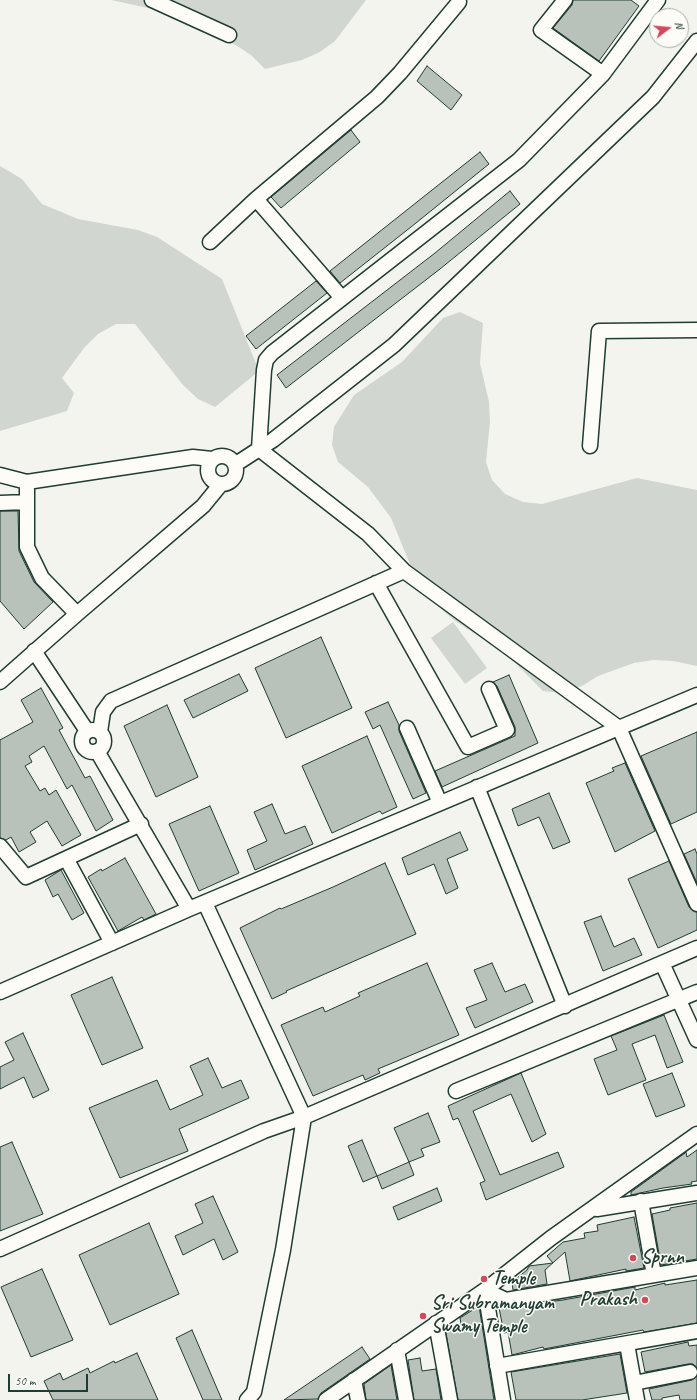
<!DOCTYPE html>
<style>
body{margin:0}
#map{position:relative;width:697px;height:1400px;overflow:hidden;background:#f4f4ef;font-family:Caveat,sans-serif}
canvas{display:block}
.north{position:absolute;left:649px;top:8px;width:40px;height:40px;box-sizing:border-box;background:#fdfcf7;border:1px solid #a4b0a9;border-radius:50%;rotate:74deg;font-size:11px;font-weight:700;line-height:16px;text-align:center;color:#1f3d34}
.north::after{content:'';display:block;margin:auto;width:14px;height:18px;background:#d1495b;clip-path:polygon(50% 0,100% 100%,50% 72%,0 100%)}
.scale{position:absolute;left:8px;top:1374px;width:80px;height:18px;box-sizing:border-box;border:2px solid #1f3d34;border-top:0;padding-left:5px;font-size:12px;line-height:14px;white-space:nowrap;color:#1f3d34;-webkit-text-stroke:3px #fdfcf7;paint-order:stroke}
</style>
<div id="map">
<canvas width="697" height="1400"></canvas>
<div class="north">N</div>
<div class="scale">50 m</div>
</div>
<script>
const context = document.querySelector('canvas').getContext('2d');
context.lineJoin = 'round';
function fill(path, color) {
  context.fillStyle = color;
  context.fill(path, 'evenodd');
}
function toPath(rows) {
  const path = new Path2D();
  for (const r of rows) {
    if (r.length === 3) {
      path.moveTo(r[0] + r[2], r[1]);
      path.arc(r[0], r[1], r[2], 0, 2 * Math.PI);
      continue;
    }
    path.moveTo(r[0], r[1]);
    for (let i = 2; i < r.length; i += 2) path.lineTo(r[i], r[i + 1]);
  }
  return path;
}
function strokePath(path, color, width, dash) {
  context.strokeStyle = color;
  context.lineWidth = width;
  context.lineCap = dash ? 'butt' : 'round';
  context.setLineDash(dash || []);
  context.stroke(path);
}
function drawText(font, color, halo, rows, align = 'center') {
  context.font = font + ' Caveat,sans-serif';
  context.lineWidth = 3;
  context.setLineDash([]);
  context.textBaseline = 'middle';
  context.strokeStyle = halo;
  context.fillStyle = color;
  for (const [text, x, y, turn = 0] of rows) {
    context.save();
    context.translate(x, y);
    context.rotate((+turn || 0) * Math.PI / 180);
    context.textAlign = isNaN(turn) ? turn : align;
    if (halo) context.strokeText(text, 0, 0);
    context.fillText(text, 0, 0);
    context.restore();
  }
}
fill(toPath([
 [111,0,366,0,335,41,320,52,302,60,265,69,251,55,234,44,162,11],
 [0,166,22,179,42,204,78,219,138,230,157,237,222,279,259,371,215,407,198,399,183,385,135,324,116,324,98,334,84,348,62,378,74,393,67,411,0,431],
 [460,312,483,323,480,363,489,402,490,422,486,462,492,480,505,494,523,502,542,504,637,478,697,490,697,666,673,661,653,660,634,663,598,676,582,686,562,693,543,691,504,652,455,621,439,607,412,569,391,518,368,487,338,462,332,445,334,427,354,395,402,362,443,318],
 [453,622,487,668,465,684,431,638]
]), '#d1d6d1');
const building = toPath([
 [573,0,631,0,639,6,599,61,553,28,572,5,573,0],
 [427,66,462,95,451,110,417,81,427,66],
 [351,130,360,142,281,208,271,197,351,130],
 [480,152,489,164,411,227,340,283,330,271,480,152],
 [510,191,520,204,440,269,286,388,277,375,435,253,510,191],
 [316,281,327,293,256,349,246,336,316,281],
 [0,511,18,511,19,551,34,582,53,602,24,629,0,601,0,511],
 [321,637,352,708,286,738,255,668,321,637],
 [239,674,248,691,193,718,184,700,239,674],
 [509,675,538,743,442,787,435,771,515,736,515,727,497,686,493,682,509,675],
 [41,688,63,728,59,730,85,778,90,776,113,820,96,831,72,785,67,789,44,746,29,756,32,762,25,766,40,791,45,788,49,795,56,790,81,835,62,846,47,821,30,832,36,842,19,852,11,837,6,840,0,838,0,740,33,722,21,700,41,688],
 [388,702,399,725,399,731,426,793,413,799,380,725,373,729,365,712,388,702],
 [167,705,198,777,156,797,124,726,167,705],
 [697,732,697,812,671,824,641,756,697,732],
 [367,736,397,807,382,814,380,811,332,833,302,766,367,736],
 [625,763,655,831,615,852,586,783,614,771,612,768,625,763],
 [549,793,570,842,553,849,539,817,518,826,512,809,549,793],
 [272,804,285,834,305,826,313,844,255,870,247,850,267,841,254,812,272,804],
 [210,806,239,873,199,891,169,824,210,806],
 [460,832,468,850,447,859,458,888,446,894,434,864,408,875,402,858,460,832],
 [695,849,697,854,697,883,684,854,695,849],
 [125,858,156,914,144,920,142,917,118,931,88,877,101,869,102,871,125,858],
 [669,861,689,907,697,912,697,930,658,948,628,879,669,861],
 [385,863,416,934,286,991,287,992,272,999,240,928,280,908,281,909,333,887,385,863],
 [61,870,84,913,72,920,58,894,53,897,45,880,61,870],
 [601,916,614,947,634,938,642,955,603,971,584,922,601,916],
 [427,963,459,1035,378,1069,380,1073,365,1080,363,1075,313,1096,281,1025,323,1007,325,1012,360,996,358,993,427,963],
 [492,963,505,992,525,984,533,1002,475,1028,466,1008,487,1000,474,970,492,963],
 [112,977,143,1048,102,1065,71,995,112,977],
 [664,1015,683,1062,667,1068,655,1035,632,1044,646,1080,608,1095,594,1059,617,1050,611,1036,664,1015],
 [23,1033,49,1090,33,1098,24,1077,0,1089,0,1067,14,1060,5,1042,23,1033],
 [208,1058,222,1088,241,1080,249,1098,179,1129,188,1151,120,1178,89,1108,157,1080,170,1110,203,1095,190,1066,208,1058],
 [521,1073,546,1134,532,1142,511,1094,473,1111,500,1175,558,1152,564,1167,486,1200,480,1183,485,1181,458,1118,453,1120,448,1106,521,1073],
 [672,1073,685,1106,656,1117,643,1084,672,1073],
 [428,1113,440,1142,421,1149,424,1156,409,1162,394,1128,428,1113],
 [362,1140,377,1176,363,1182,348,1146,362,1140],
 [12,1142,43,1214,0,1231,0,1147,12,1142],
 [697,1150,697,1181,691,1182,692,1184,663,1188,631,1195,631,1192,685,1153,686,1152,687,1157,697,1150],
 [409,1162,414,1175,382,1189,377,1176,409,1162],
 [437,1188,442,1201,398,1220,393,1207,437,1188],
 [213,1196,238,1252,223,1260,214,1239,183,1255,175,1236,203,1223,195,1204,213,1196],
 [697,1203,697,1259,661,1265,652,1214,670,1210,670,1208,697,1203],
 [634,1217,644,1268,626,1271,626,1269,570,1281,565,1252,545,1270,547,1284,513,1290,512,1282,527,1270,529,1266,553,1263,547,1256,563,1242,585,1238,584,1233,598,1231,597,1225,634,1217],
 [149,1223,179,1294,110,1325,79,1255,149,1223],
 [42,1269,73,1340,31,1357,1,1287,42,1269],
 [697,1280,697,1323,644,1332,643,1330,544,1349,543,1347,512,1355,508,1332,504,1333,499,1308,563,1300,635,1287,635,1290,665,1283,665,1285,697,1280],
 [479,1306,494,1400,458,1400,445,1328,461,1324,460,1318,479,1306],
 [192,1330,222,1400,203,1400,176,1338,192,1330],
 [688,1342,689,1346,697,1345,697,1368,693,1364,688,1364,645,1372,641,1352,688,1342],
 [362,1347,370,1359,321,1393,318,1399,284,1400,362,1347],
 [137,1353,158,1400,53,1400,44,1381,60,1373,63,1380,88,1368,90,1373,114,1361,115,1363,137,1353],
 [620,1354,627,1393,582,1400,516,1400,511,1372,620,1354],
 [420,1358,422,1371,436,1369,441,1400,414,1400,408,1360,420,1358],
 [391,1365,397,1400,366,1400,364,1384,391,1365],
 [697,1376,697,1400,680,1400,679,1395,662,1398,662,1400,652,1400,649,1389,692,1380,697,1376]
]);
fill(building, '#b9c1bb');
strokePath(building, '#1f3d34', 1);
const minor = toPath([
 [152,0,229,35],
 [565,0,541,30,603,74],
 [256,199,377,97,400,73,459,2],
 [210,242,256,199,342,298],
 [590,446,599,331,697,330],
 [222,470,14],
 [236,464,273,440,394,345,653,97,697,41],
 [0,475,27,482,193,457,212,459],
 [27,482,27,547,42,578,77,614],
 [0,503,27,502],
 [404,571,619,728,697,904],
 [376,583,468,747,507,730,489,689],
 [34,651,87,731],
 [0,682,77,614,203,506,221,484],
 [407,728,440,803],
 [93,741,11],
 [100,732,103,712,111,701,404,571,368,534,259,449,264,370,266,360,272,353,519,160,603,74,658,0],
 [97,751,189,909],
 [477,787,565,1006],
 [0,846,26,877,141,824],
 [67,860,112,943],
 [205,903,304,1117,283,1250,254,1392,247,1400],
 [662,963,697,1040],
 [0,992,189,909,697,695],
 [456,1091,697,992],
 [641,1201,654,1275],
 [597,1209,697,1193],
 [0,1249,264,1131,304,1117,697,948],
 [485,1290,506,1300,697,1268],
 [485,1290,503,1400],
 [436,1323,450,1400],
 [627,1344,637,1400],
 [397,1350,406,1400],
 [497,1366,697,1331],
 [354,1380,358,1400],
 [634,1383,690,1372],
 [326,1400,485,1290,551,1238,697,1134]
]);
strokePath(minor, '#1f3d34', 17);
strokePath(minor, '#fdfcf7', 14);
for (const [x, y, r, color] of [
 [633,1258,4,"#d1495b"],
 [484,1279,4,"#d1495b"],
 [645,1300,4,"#d1495b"],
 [423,1316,4,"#d1495b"]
]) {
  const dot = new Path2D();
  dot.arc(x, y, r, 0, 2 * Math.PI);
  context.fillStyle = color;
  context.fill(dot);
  strokePath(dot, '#fdfcf7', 1.5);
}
drawText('bold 20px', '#1f3d34', '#fdfcf7', [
 ["Sprnn",641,1258],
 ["Temple",492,1279],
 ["Prakash",637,1300,"right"],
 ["Sri Subramanyam",431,1304],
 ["Swamy Temple",431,1327]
], 'left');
</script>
